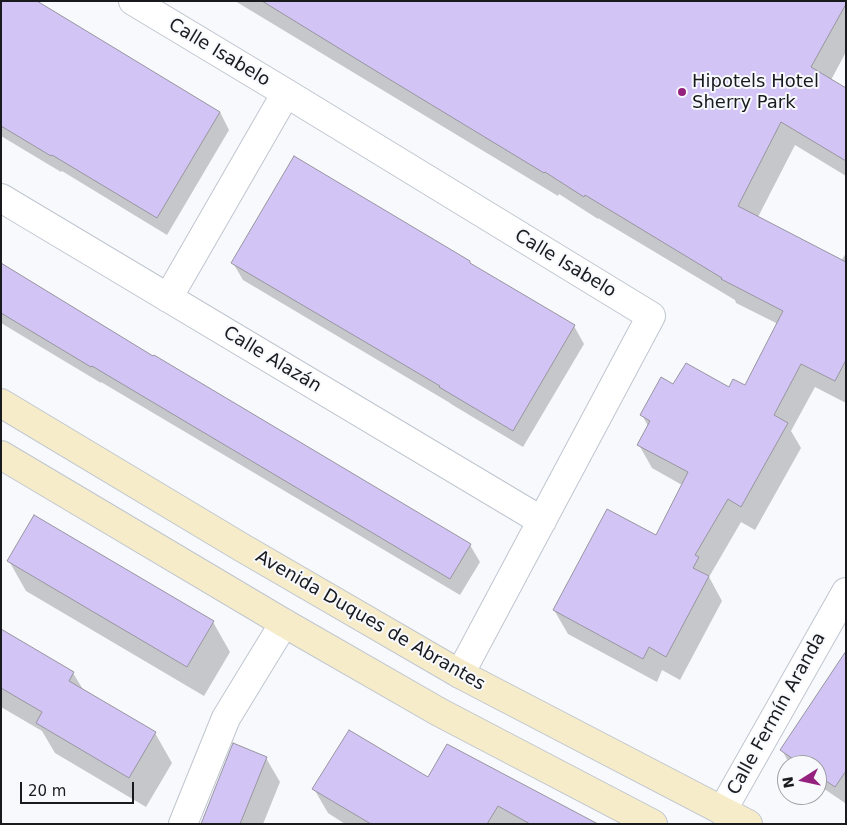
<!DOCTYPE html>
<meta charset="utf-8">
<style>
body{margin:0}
#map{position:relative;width:847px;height:825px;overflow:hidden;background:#f7f9fd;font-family:"DejaVu Sans",sans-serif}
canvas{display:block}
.frame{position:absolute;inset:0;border:2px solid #181a1e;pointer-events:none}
.north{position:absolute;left:777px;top:755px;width:50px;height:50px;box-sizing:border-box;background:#f7f9fd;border:1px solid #9ea0a4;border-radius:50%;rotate:260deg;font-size:14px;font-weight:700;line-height:20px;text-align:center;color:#181a1e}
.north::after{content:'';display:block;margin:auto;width:18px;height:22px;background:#95217e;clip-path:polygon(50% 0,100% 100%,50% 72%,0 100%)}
.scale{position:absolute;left:20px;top:782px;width:114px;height:22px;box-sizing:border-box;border:2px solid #181a1e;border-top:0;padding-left:6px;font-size:15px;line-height:18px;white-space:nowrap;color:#181a1e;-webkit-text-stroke:4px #f7f9fd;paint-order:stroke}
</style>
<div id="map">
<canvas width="847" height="825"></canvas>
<div class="frame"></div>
<div class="north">N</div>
<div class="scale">20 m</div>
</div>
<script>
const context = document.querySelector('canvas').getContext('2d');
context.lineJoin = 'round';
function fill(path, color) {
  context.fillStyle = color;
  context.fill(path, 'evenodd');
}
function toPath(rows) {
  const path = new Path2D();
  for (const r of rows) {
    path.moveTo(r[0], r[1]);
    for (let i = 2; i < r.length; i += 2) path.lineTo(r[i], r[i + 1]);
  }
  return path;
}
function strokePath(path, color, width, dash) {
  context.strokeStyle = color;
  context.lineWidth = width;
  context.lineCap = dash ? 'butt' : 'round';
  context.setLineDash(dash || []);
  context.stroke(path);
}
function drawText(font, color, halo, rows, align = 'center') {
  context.font = font + ' "DejaVu Sans",sans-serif';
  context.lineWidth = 4;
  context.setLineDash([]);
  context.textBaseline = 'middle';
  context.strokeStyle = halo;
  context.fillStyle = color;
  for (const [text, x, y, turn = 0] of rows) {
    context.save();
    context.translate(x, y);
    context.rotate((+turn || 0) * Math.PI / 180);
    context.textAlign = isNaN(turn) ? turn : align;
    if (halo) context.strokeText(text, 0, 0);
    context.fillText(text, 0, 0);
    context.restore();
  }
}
fill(toPath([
 [1,1,220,112,229,130,167,235,62,171,61,172,1,136],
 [235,1,846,1,846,52,831,80,846,89,846,176,795,145,758,217,841,261,846,253,846,403,815,387,791,431,801,448,755,530,741,522,709,577,722,601,680,680,662,670,657,682,568,634,554,610,656,536,682,485,652,468,639,445,648,426,642,415,674,386,729,389,745,387,778,324,736,303,735,300,598,218,598,219,559,194,558,196],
 [233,263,471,265,574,326,584,344,523,447,451,404,450,403,243,280],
 [1,265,154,358,470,545,480,562,460,595,101,382,101,383,1,323],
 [9,561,213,622,230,652,204,696,26,591],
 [1,631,73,673,84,691,155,733,172,763,146,807,55,753,42,731,1,707],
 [846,654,846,803,845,803,817,784,817,765,790,765,782,750],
 [266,758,280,782,263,824,202,824],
 [429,779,575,824,345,824,328,813,314,789]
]), '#0003');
const building = toPath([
 [1,1,37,1,220,112,157,218,52,155,51,156,1,126,1,1],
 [262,1,846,1,846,4,811,67,846,88,846,161,781,122,738,206,846,262,846,360,835,381,801,364,774,415,788,423,741,507,728,499,695,555,699,557,693,568,709,576,666,657,649,647,643,659,553,610,607,509,656,535,688,472,637,445,650,421,640,415,661,377,673,384,686,363,729,387,733,379,745,385,783,311,721,279,722,278,585,195,584,197,545,172,544,173,389,79,262,1],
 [294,156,470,261,470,263,575,325,513,431,439,387,440,386,231,263,294,156],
 [1,263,153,356,154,355,471,544,450,579,92,366,91,367,1,313,1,263],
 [34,515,214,621,187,667,7,561,34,515],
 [1,629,74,672,69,681,156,732,129,778,36,723,42,712,1,688,1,629],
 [846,651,846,771,835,787,817,775,817,765,802,765,780,750,846,651],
 [349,730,428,777,447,744,598,824,530,824,498,806,487,824,371,824,312,789,349,730],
 [233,743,267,757,240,824,201,824,233,743]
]);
fill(building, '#d3c4f6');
strokePath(building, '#97959f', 1);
const street = toPath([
 [133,1,286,93,651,316,460,674],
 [1,198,542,521],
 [168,298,286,93],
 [722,811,846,592],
 [183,824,226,718,284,623]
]);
const secondary = toPath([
 [1,403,241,547,460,674,748,824],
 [1,455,284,623,439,712,653,824]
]);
strokePath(street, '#bfc6cf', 30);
strokePath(secondary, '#bfc6cf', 30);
strokePath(street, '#fff', 28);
strokePath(secondary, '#f7ecca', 28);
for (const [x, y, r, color] of [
 [682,92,5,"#95217e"]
]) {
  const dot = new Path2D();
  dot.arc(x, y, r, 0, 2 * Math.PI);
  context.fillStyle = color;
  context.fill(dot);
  strokePath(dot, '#f7f9fd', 2);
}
drawText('18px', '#181a1e', '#f7f9fd', [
 ["Calle Isabelo",219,53,31],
 ["Calle Isabelo",565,264,31],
 ["Calle Alazán",272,360,31],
 ["Avenida Duques de Abrantes",370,621,30],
 ["Calle Fermín Aranda",777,714,-61]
]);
drawText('18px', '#181a1e', '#f7f9fd', [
 ["Hipotels Hotel",692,82],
 ["Sherry Park",692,103]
], 'left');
</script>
